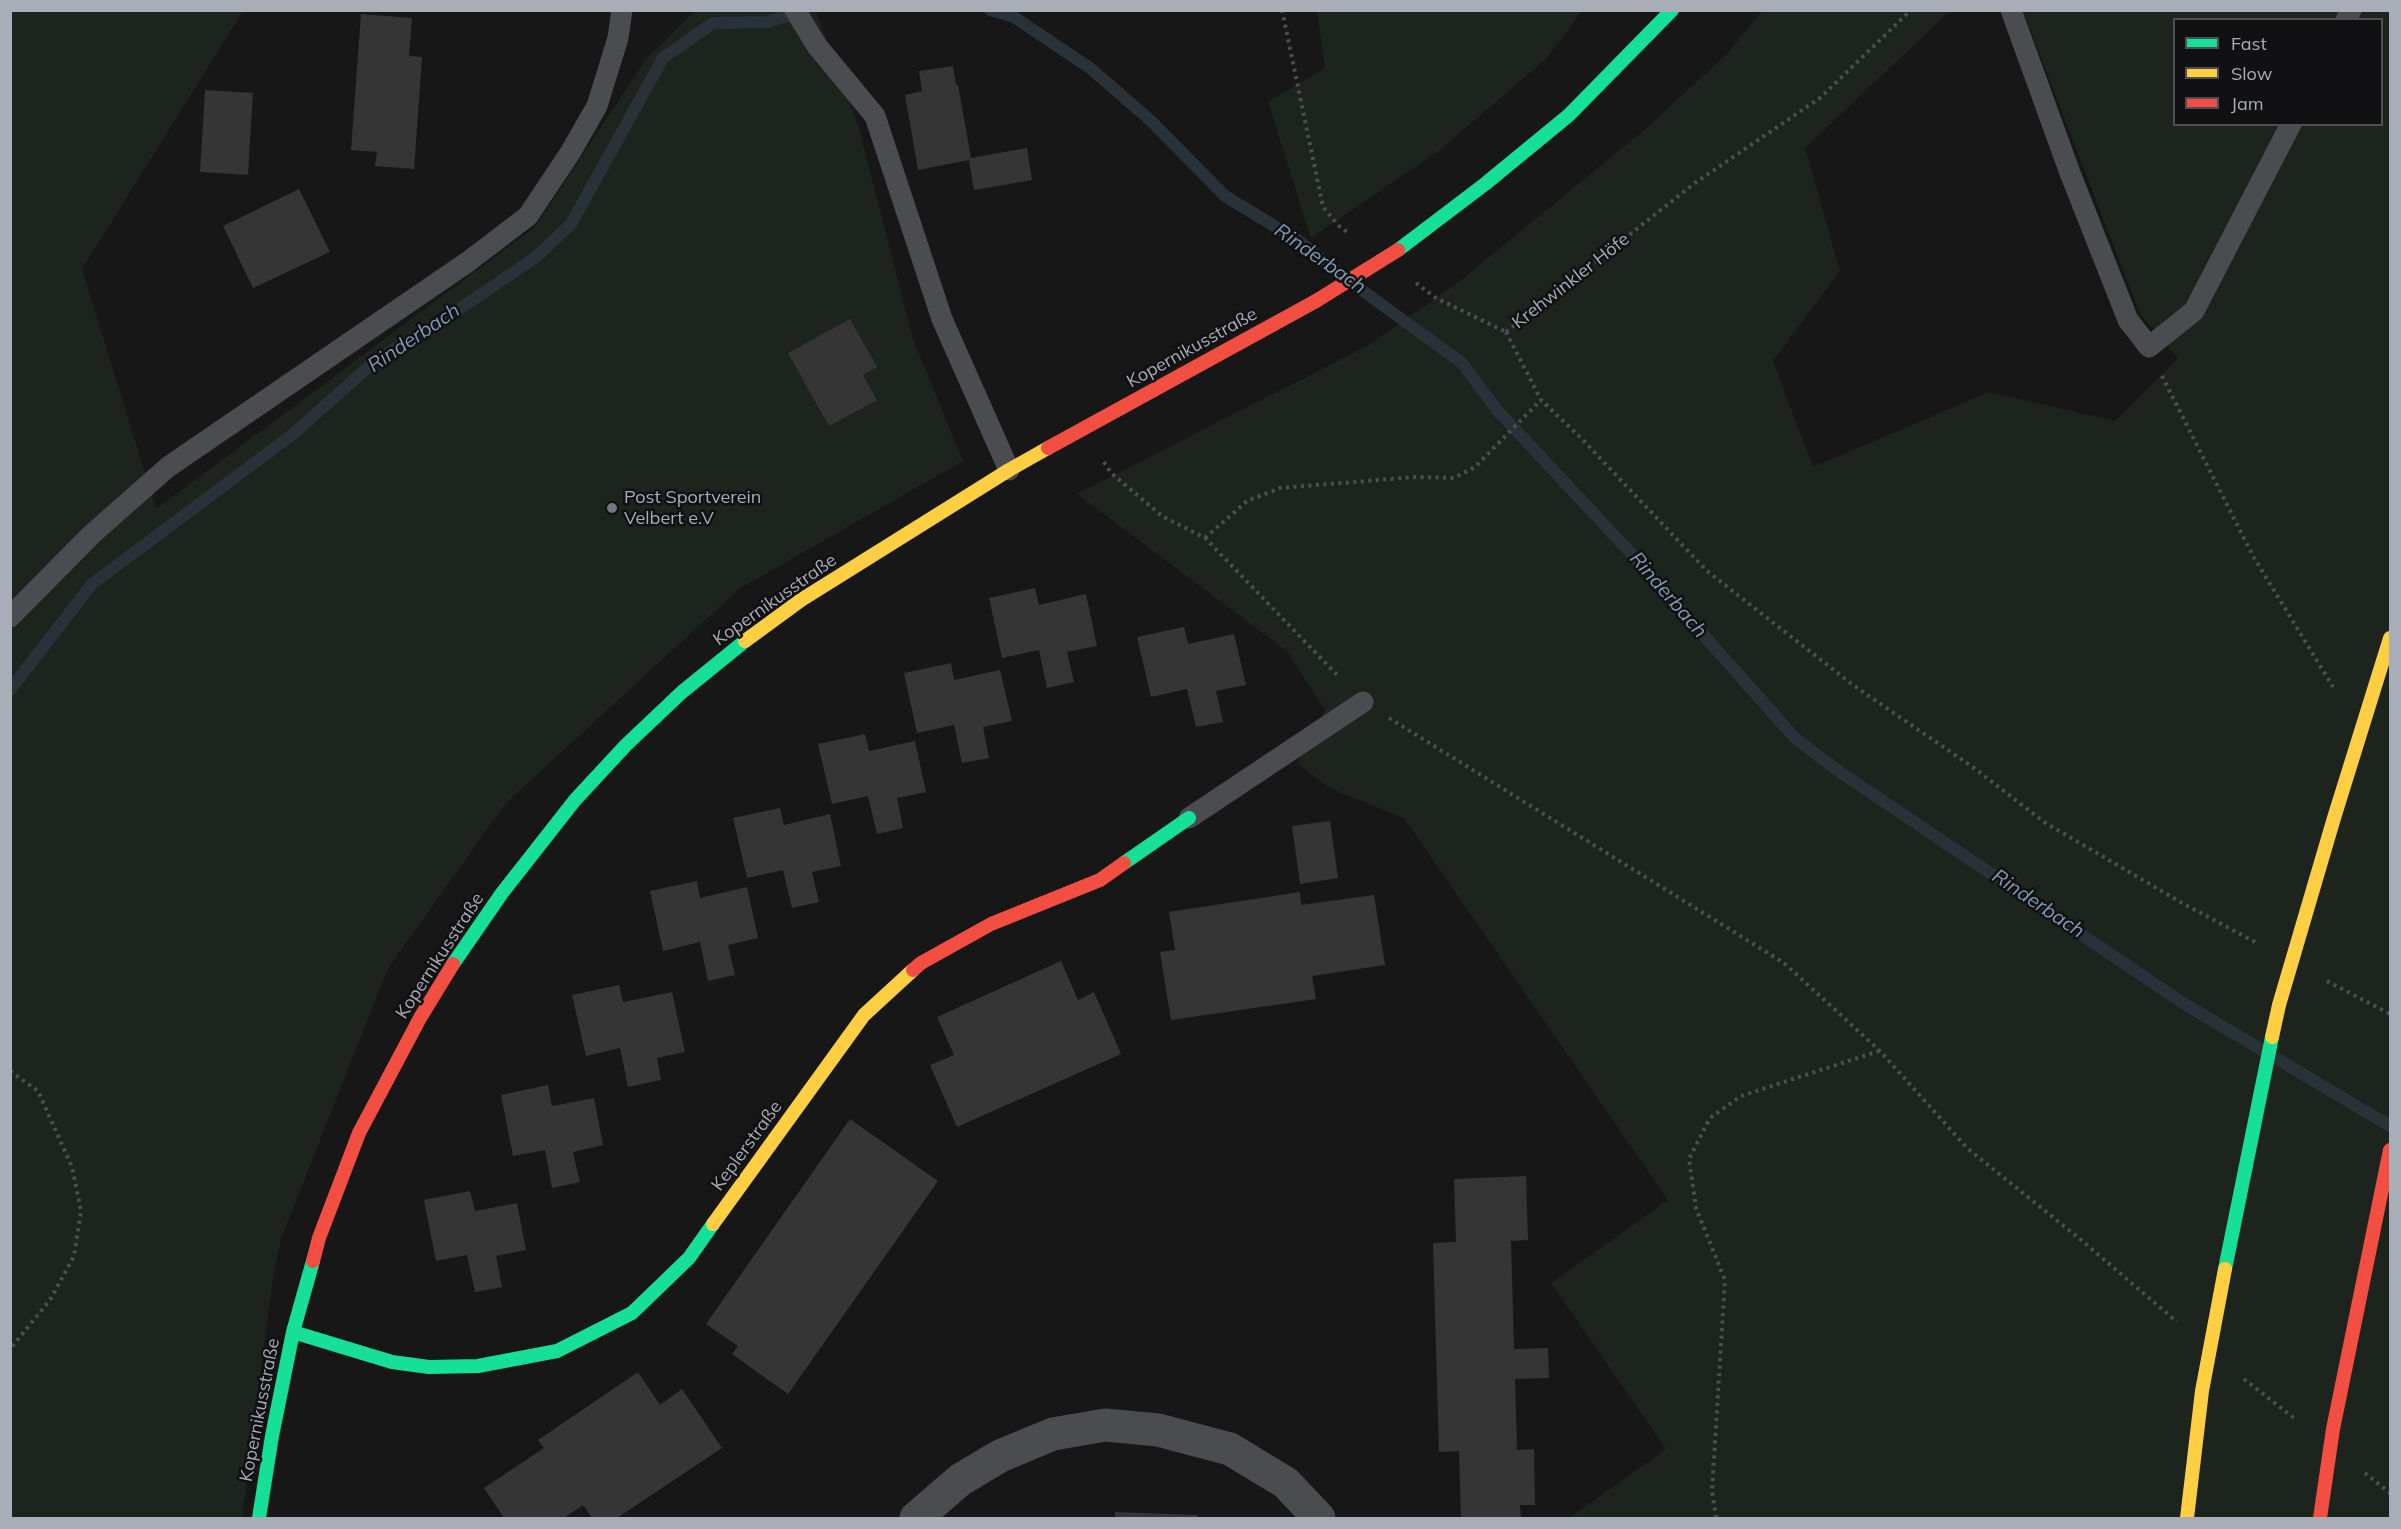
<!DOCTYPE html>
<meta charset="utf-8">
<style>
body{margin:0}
#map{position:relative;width:2401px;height:1529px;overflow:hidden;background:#171717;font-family:Mulish,sans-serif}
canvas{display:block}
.frame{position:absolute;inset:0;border:12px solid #a8adb8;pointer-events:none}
.legend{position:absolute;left:2173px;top:18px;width:210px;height:108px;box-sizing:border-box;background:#111113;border:2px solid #4d4f55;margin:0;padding:8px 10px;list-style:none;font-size:18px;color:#a8adb8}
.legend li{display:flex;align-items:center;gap:12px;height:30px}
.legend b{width:30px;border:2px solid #4d4f55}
</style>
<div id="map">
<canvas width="2401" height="1529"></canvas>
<div class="frame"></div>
<ul class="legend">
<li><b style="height:8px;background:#16e098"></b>Fast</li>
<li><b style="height:8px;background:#ffcf43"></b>Slow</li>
<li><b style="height:8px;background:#f24e42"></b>Jam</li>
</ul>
</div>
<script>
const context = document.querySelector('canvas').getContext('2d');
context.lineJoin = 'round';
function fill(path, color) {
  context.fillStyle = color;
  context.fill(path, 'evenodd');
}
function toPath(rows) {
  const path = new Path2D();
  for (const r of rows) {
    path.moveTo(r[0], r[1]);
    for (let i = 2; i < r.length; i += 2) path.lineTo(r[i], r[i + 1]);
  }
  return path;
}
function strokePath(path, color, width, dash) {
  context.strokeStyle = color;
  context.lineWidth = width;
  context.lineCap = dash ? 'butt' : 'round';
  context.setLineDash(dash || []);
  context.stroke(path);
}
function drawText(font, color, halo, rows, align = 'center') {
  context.font = font + ' Mulish,sans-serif';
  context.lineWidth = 5;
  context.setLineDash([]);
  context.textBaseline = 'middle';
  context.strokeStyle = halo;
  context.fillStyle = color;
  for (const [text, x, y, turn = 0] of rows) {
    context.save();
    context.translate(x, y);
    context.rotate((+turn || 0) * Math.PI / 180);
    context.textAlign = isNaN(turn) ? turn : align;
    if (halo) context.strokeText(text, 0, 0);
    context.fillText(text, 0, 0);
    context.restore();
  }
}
fill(toPath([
 [10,11,243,11,82,269,156,509,535,227,646,59,695,11,816,11,859,128,913,339,963,461,739,589,505,804,388,968,281,1239,273,1277,242,1518,11,1518],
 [1317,11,1317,10,1582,11,1546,59,1440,150,1311,238,1268,102,1325,68],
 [1762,11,1950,11,1805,148,1840,271,1773,361,1813,467,1989,392,2115,421,2178,358,2140,314,2023,11,2390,11,2390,1518,1569,1518,1666,1449,1551,1283,1668,1200,1404,818,1331,789,1297,763,1325,710,1287,651,1077,494,1369,345,1456,284,1643,131,1727,54],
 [2174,20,2382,20,2382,124,2174,124]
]), '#1d241e');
strokePath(toPath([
 [990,10,1014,17,1090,68,1149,119,1225,196,1299,241,1337,272,1462,363,1497,410,1628,550,1795,738,1837,770,2183,1003,2390,1126],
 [10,690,92,584,293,434,374,362,461,308,536,257,571,224,663,58,713,23,767,22,801,12]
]), '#2a3239', 12);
fill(toPath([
 [361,14,412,18,409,56,422,57,414,169,375,166,377,152,351,150],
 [953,66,956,85,958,85,971,158,1027,148,1032,180,974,190,969,160,918,170,905,95,922,91,919,71],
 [205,90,253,93,248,175,200,172],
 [299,189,330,252,253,288,223,226],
 [850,319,877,367,863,375,877,400,829,426,788,353],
 [1035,588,1039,605,1086,594,1097,646,1067,652,1074,682,1047,688,1039,650,1002,658,989,598],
 [1184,627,1188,644,1234,634,1246,685,1216,691,1223,722,1196,727,1187,689,1151,697,1137,637],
 [951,663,954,680,1000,670,1012,721,983,727,989,758,962,763,954,725,917,733,904,673],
 [865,734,869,751,915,741,926,792,897,798,903,828,877,834,868,796,832,804,818,744],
 [780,808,784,825,830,814,841,866,812,872,819,902,792,908,783,870,747,878,733,818],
 [1330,821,1338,878,1300,884,1292,826],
 [697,881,700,898,747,887,758,938,728,945,735,975,708,981,700,942,663,951,650,891],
 [1300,892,1301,905,1374,895,1385,965,1312,976,1316,999,1171,1020,1160,952,1175,950,1169,912],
 [1061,961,1078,1000,1094,992,1121,1054,957,1127,930,1065,954,1055,937,1017],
 [619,985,623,1002,672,992,685,1052,657,1058,661,1080,628,1087,620,1048,586,1056,572,995],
 [548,1085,552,1106,594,1098,603,1145,573,1152,580,1182,552,1188,545,1150,513,1156,501,1095],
 [850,1119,938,1181,788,1394,732,1354,738,1346,706,1324],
 [1526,1176,1528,1240,1511,1241,1514,1349,1548,1348,1549,1378,1515,1379,1517,1450,1534,1449,1535,1505,1520,1505,1521,1518,1461,1518,1459,1451,1439,1452,1433,1243,1456,1242,1454,1179],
 [470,1191,475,1211,517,1203,526,1250,496,1256,502,1287,475,1292,467,1255,436,1261,424,1200],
 [638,1372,660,1405,682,1389,722,1448,617,1518,592,1518,583,1505,564,1518,504,1518,484,1488,544,1448,538,1440],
 [1115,1512,1198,1515,1197,1518,1115,1518]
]), '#353536');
strokePath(toPath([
 [1282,10,1323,207,1339,226,1350,234],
 [1416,283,1436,298,1506,332],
 [1506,332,1541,400,1579,436,1707,571,1853,685,1974,768,2044,822,2182,903,2257,943],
 [1506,332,1695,183,1820,98,1911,10],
 [2162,376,2253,556,2333,687],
 [1104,462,1111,473,1162,516,1205,538,1340,678],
 [1205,538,1247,501,1280,488,1415,477,1454,478,1475,467,1541,400],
 [1389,718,1784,963,1880,1051,1967,1148,2080,1239,2177,1322],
 [2327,981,2390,1014],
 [10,1071,38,1091,72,1167,81,1211,74,1256,50,1300,10,1349],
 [2244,1379,2295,1419],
 [2365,1473,2390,1493],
 [1716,1518,1712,1491,1725,1280,1696,1208,1689,1159,1710,1118,1741,1096,1879,1051]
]), '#4d4e52', 4, [3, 4.5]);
strokePath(toPath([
 [795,10,817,46,875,116,942,319,1009,470],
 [2011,10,2070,173,2128,320,2149,347,2194,311,2291,124],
 [2346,20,2351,10],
 [10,617,91,535,168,467,469,261,528,216,570,153,597,106,618,38,622,10],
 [1189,818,1363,702]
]), '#4b4c50', 21);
strokePath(toPath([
 [916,1518,960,1480,1000,1456,1053,1434,1105,1425,1158,1430,1230,1449,1286,1483,1319,1518]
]), '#4b4c50', 33);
strokePath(toPath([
 [1398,250,1485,184,1569,115,1672,10],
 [1124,863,1189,818],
 [453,964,502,893,575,800,626,745,682,692,745,641],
 [293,1332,392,1362,429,1367,478,1366,557,1351,632,1313,689,1258,713,1224],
 [259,1518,272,1436,293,1332,313,1261]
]), '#16e098', 14);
strokePath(toPath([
 [745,641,801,600,1009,470,1048,448],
 [713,1224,864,1015,913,970]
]), '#ffcf43', 14);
strokePath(toPath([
 [1048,448,1316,301],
 [913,970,921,963,991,924,1100,880,1124,863],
 [313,1261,319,1238,359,1133,420,1018,453,964]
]), '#f24e42', 14);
strokePath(toPath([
 [2225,1269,2272,1037]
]), '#16e098', 14);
strokePath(toPath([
 [2272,1037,2279,1005,2334,818,2390,638],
 [2187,1518,2202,1391,2225,1269]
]), '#ffcf43', 14);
strokePath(toPath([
 [1316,301,1398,250],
 [2320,1518,2333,1429,2390,1150]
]), '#f24e42', 14);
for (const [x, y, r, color] of [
 [612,508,6,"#757880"]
]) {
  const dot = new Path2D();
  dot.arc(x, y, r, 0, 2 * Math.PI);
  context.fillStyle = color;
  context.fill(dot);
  strokePath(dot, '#111113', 2);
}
drawText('18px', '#a8adb8', '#111113', [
 ["Krehwinkler Höfe",1571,281,-38],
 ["Kopernikusstraße",1192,348,-29],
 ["Kopernikusstraße",775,600,-35],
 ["Kopernikusstraße",440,956,-57],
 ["Keplerstraße",747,1146,-54],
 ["Kopernikusstraße",260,1410,-79]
]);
drawText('18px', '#a8adb8', '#111113', [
 ["Post Sportverein",624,498],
 ["Velbert e.V",624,519]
], 'left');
drawText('italic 20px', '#7f9bb3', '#111113', [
 ["Rinderbach",1320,259,35],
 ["Rinderbach",414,338,-34],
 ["Rinderbach",1668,595,49],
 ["Rinderbach",2038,904,34]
]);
</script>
